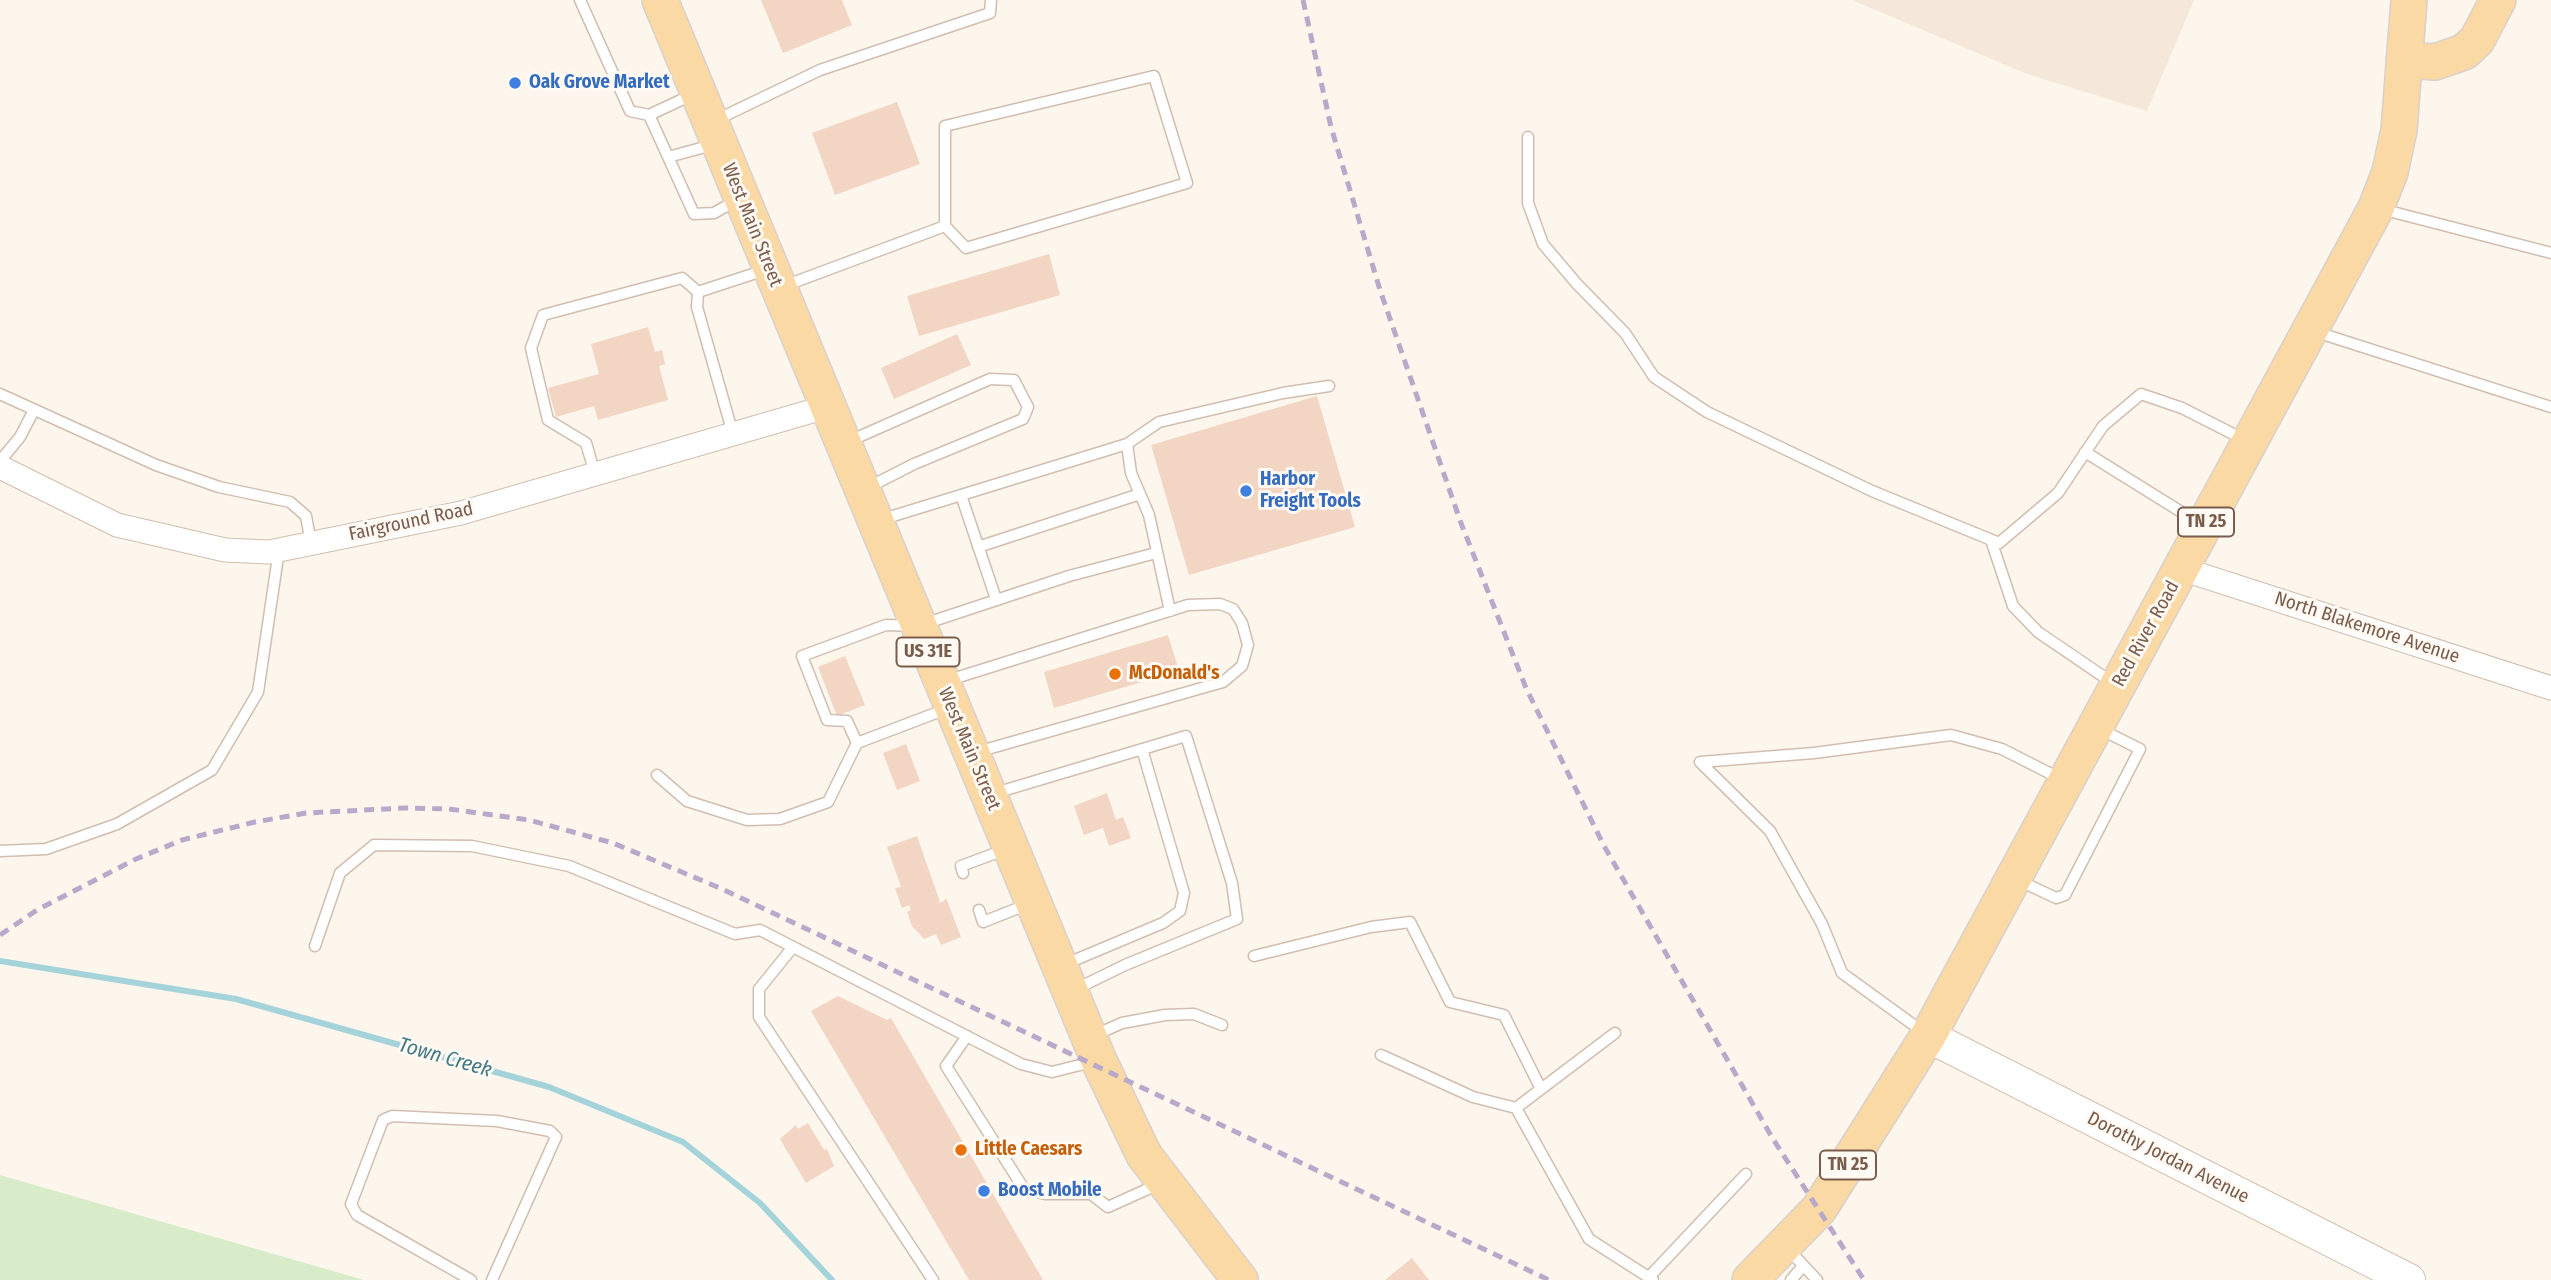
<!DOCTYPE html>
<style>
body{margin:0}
canvas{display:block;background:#fdf6ec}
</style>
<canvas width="2551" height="1280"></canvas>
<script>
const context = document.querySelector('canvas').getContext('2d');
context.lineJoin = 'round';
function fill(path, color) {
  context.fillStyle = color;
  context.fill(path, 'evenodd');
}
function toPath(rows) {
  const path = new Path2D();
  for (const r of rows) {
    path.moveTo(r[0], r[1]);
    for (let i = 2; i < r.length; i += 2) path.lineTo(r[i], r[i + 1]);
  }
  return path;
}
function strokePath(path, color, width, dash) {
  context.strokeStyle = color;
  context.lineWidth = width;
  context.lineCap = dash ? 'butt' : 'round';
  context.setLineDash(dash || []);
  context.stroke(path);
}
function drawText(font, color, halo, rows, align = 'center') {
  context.font = font + ' "Fira Sans Condensed",sans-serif';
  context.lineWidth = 6;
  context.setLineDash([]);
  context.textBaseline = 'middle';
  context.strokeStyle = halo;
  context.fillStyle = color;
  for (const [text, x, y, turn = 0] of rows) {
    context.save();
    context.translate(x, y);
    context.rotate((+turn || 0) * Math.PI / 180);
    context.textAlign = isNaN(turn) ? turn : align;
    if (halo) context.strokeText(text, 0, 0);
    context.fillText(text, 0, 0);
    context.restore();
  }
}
fill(toPath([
 [1852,0,2194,0,2147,111,2027,74]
]), '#f5e8da');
fill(toPath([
 [0,1175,364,1280,0,1280]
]), '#d8ecc9');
strokePath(toPath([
 [0,961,236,999,549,1087,683,1142,760,1203,832,1280]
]), '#a5d3da', 6);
fill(toPath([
 [761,0,842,0,852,25,783,53],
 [897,102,920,164,835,195,812,133],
 [1049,254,1060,295,919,336,907,296],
 [648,327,655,352,662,350,665,364,659,366,668,400,598,420,594,406,556,417,548,388,599,374,591,344],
 [957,334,971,365,894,399,881,368],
 [1317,396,1355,527,1189,575,1151,445],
 [1168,635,1179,671,1054,708,1044,672],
 [845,656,865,705,837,716,818,667],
 [906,744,920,781,897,790,883,753],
 [1107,793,1116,820,1123,817,1131,838,1109,846,1103,828,1084,835,1074,806],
 [917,836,940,902,934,904,943,902,946,898,961,937,941,945,936,934,924,939,912,926,907,912,911,910,909,905,902,908,895,888,901,887,887,847],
 [838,996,887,1020,891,1018,1043,1280,969,1280,811,1011],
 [808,1123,824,1150,827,1149,834,1166,806,1183,780,1139,796,1125,798,1129],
 [1412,1258,1429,1280,1385,1280]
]), '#f3d5c3');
const lane = toPath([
 [580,0,630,111,649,115,694,94],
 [649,115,694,214,714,213,737,200],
 [716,120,820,70,990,13,991,0],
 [1528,137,1528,203,1543,244,1577,284,1625,333,1654,377,1707,412,1872,491,1999,543,2058,493,2103,426,2141,394,2182,408,2245,440],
 [668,157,716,144],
 [2381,209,2551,253],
 [784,286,945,226,945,126,1154,76,1187,183,966,248,945,226],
 [698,292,765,270],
 [2313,331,2551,407],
 [0,394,156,465,219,487,290,502,306,516,311,543],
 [847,442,990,379,1014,380,1028,407,1023,419,914,464,867,488],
 [1127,444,1131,473,1149,515,1170,611],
 [2085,452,2199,523],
 [0,461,20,437,34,410],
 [595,474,586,443,548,420,531,348,543,315,682,278,698,292,697,307,733,434],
 [961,495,996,599],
 [880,520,1127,444,1159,422,1283,393,1329,386],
 [1991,540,2013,606,2038,632,2113,683],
 [978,547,1140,494],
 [946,681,1188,605,1220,604,1233,609,1242,623,1248,645,1242,666,1223,682,977,752],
 [857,743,847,721,827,720,802,656,886,625,918,626,1069,576,1156,553],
 [1700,762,1814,753,1951,735,2002,749,2061,779],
 [1700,762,1770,831,1822,924,1842,973,1926,1034],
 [657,775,687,801,747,820,780,819,828,802,857,743,949,708],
 [992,794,1186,736,1232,883,1237,919,1125,965,1076,989],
 [0,851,46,849,117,824,212,770,258,692,279,550],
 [963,873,961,866,1007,849],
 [2016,879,2056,898,2065,895,2140,749,2098,728],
 [979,910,983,922,1031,903],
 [315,946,340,873,374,845,472,846,569,866,735,934,760,930,1021,1064,1052,1072,1096,1061],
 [793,947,759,989,759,1017,933,1280],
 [1254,956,1371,927,1410,922,1450,1002,1504,1015,1541,1089],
 [1063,965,1163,923,1180,911,1184,893,1142,749],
 [1615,1033,1516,1108,1589,1239,1653,1280],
 [1095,1035,1122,1023,1165,1015,1194,1014,1222,1025],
 [967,1036,946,1066,1024,1189,1045,1194,1091,1194,1108,1207,1161,1183],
 [1381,1055,1473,1097,1516,1108],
 [1788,1249,1817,1280],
 [1649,1277,1746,1174],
 [471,1280,357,1215,351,1204,383,1120,392,1116,497,1121,550,1131,556,1137,492,1280],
 [1791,1280,1803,1266]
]);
const street = toPath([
 [0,467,117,525,225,550,269,552,461,513,826,407],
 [2182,569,2551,688]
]);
const secondary = toPath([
 [1928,1036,2409,1280]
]);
const primary = toPath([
 [660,0,1099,1061,1144,1155,1240,1280],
 [2404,60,2435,62,2464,52,2477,40,2498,0],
 [1750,1280,1819,1209,1928,1036,2376,208,2390,172,2399,130,2409,0]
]);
strokePath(lane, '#d1beb0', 13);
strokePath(street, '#d1beb0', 25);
strokePath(secondary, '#d6c0b0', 34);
strokePath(primary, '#dad1cd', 38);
strokePath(lane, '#fff', 10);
strokePath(street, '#fff', 23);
strokePath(secondary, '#fff', 32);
strokePath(primary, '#fbd9a5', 35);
strokePath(toPath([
 [1303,0,1331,127,1380,290,1461,523,1526,688,1604,846,1773,1139,1864,1280],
 [0,935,37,910,136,859,182,840,255,822,306,813,404,808,449,809,529,820,613,843,722,889,1549,1280]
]), '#b9a8c9', 5, [10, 7]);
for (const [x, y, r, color] of [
 [515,83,7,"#3f7fe0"],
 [1246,491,7,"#3f7fe0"],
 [1115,674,7,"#e8710a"],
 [961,1150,7,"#e8710a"],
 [984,1191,7,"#3f7fe0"]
]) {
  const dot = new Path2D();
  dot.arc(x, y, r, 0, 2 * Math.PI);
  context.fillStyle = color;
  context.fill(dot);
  strokePath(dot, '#fffaf3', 2.5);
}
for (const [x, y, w] of [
 [2206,522,56],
 [928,652,63],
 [1848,1165,56]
]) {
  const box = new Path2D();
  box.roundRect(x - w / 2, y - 14.5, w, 29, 5);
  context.fillStyle = '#fffaf3';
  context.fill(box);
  strokePath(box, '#7a5c4d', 2);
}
drawText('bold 18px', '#7a5c4d', null, [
 ["TN 25",2206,522],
 ["US 31E",928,652],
 ["TN 25",1848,1165]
]);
drawText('bold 19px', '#366cbe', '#fffaf3', [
 ["Oak Grove Market",529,83],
 ["Harbor",1260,480],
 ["Freight Tools",1260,502],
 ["Boost Mobile",998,1191]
], 'left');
drawText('19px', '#7a5c4d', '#fffaf3', [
 ["West Main Street",752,225,68],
 ["Fairground Road",411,522,-12],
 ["North Blakemore Avenue",2367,628,18],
 ["Red River Road",2146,634,-61],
 ["West Main Street",969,749,67],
 ["Dorothy Jordan Avenue",2168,1158,27]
]);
drawText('bold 19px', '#c56008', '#fffaf3', [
 ["McDonald's",1129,674],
 ["Little Caesars",975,1150]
], 'left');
drawText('italic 21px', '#437c86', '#fffaf3', [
 ["Town Creek",445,1058,16]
]);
</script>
